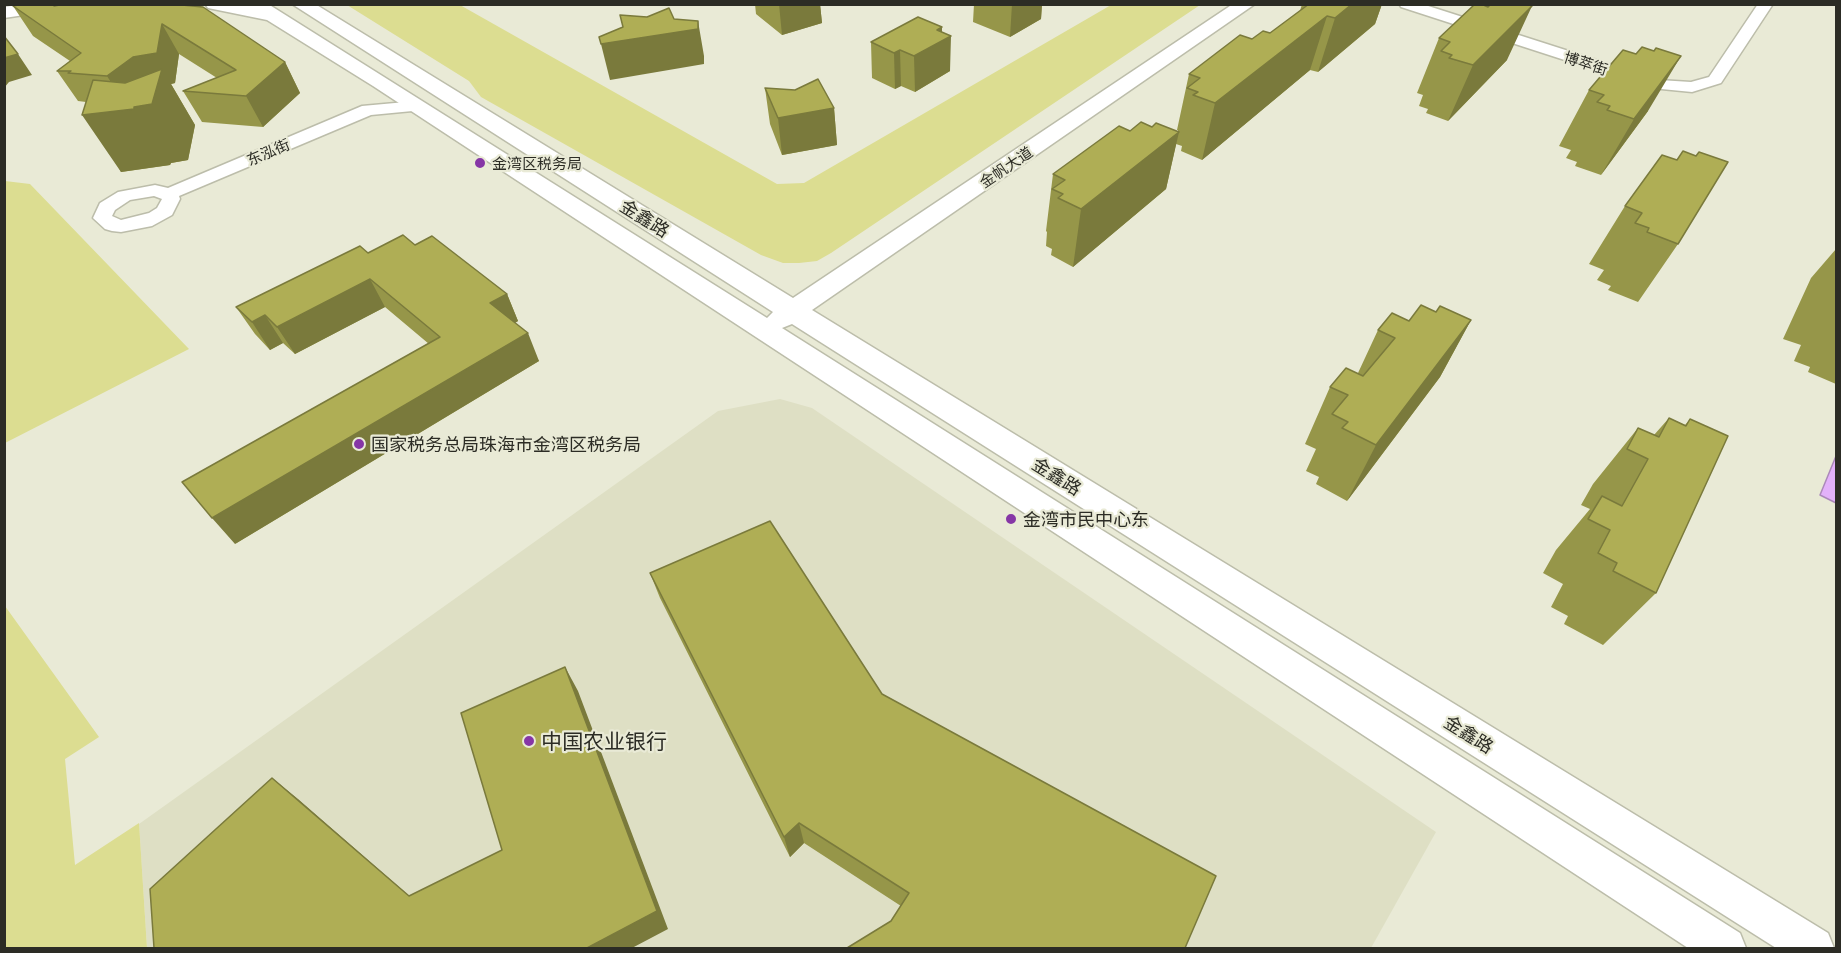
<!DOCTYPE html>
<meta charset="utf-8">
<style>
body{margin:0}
#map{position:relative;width:1841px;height:953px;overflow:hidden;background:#e9ead6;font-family:Georgia,serif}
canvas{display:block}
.frame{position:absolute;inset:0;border:6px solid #2c2c25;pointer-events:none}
</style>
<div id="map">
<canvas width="1841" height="953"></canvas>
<div class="frame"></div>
</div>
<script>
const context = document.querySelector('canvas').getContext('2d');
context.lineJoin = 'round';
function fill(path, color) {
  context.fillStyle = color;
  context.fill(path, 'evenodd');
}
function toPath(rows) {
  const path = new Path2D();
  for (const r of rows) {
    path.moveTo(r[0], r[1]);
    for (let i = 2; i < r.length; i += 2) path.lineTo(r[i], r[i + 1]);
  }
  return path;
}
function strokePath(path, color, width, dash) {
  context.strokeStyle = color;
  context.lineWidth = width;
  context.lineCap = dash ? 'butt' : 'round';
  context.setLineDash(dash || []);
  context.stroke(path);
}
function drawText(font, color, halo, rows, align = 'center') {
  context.font = font + ' Georgia,"Noto Sans SC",serif';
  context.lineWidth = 4.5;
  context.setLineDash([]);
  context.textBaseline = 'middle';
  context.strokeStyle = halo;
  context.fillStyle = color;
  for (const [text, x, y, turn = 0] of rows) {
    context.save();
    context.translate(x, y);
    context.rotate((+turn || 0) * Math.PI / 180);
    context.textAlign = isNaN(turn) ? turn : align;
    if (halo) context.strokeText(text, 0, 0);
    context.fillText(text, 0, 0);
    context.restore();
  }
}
fill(toPath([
 [780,399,812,408,1436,832,1371,948,147,948,139,824,718,411]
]), '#dedfc4');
fill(toPath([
 [347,5,460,5,777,184,804,183,1111,5,1200,5,831,253,817,261,799,263,783,263,761,255,481,97,469,81],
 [5,181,30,184,189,349,5,443],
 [5,606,99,737,65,759,75,865,139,823,147,948,5,948]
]), '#dcdd91');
const water = toPath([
 [1836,456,1836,503,1820,495,1836,456]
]);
fill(water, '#e3b1fa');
strokePath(water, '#ac89ba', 1.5);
const minor = toPath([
 [1399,4,1422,4,1659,80,1691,82,1709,77,1758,4,1773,4,1721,83,1692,92,1651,88,1401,7,1399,4],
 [417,101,425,106,423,110,371,115,179,196,180,199,172,215,152,226,121,232,112,231,105,229,93,218,100,203,118,192,155,185,168,188,362,106,417,101],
 [154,196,162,199,157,208,149,213,121,220,112,216,115,210,130,200,154,196]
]);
const tertiary = toPath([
 [24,4,74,4,65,9,4,18,4,7,24,4],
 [205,4,268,4,767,318,773,312,292,4,315,4,793,298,1233,4,1255,4,812,310,1828,933,1834,948,1776,948,792,324,782,328,1740,933,1746,948,1688,948,373,86,267,20,208,8,205,4]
]);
strokePath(minor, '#bcbdaa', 3);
strokePath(tertiary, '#bcbdaa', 3);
fill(minor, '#fff');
fill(tertiary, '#fff');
fill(toPath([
 [171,4,285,62,300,93,263,127,202,122,183,91,217,78,179,54,175,83,171,84,195,125,188,160,171,163,170,165,121,172,86,102,78,101,57,71,70,61,33,36,13,6],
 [755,4,820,4,822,23,782,35,756,14],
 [974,4,1042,4,1041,19,1010,37,973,22],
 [1302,4,1382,4,1375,24,1318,72,1310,70,1202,160,1181,151,1182,146,1176,144,1166,189,1073,267,1051,255,1052,249,1046,246,1047,232,1046,231,1053,174,1130,131,1152,127,1178,132,1178,130,1177,130,1189,74,1252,39,1270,33,1300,11],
 [942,32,950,71,915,92,901,86,895,89,872,78,871,42],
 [1439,38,1507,60,1448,121,1426,113,1428,109,1419,106,1423,95,1417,93],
 [765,88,834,108,837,145,782,155,770,124],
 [1589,90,1648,111,1601,175,1575,166,1577,162,1566,158,1571,150,1559,146],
 [1662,155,1678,244,1638,302,1608,290,1611,286,1597,280,1604,270,1589,264,1625,206],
 [1836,249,1836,384,1808,372,1810,367,1794,361,1801,345,1783,339,1811,278],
 [368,253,507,294,518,321,515,323,539,361,235,544,429,344,385,307,295,354,283,343,270,350,255,334,236,307],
 [1471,320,1440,377,1347,501,1316,484,1319,477,1306,471,1316,449,1305,444,1330,387,1358,373,1378,330,1409,321],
 [1669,418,1685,425,1690,419,1656,593,1603,645,1564,624,1568,616,1551,607,1563,584,1543,573,1556,550,1590,509,1581,505,1593,484,1638,428,1654,435],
 [650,573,882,694,1185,948,891,921,901,906,804,843,790,857,660,598]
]), '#969649');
fill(toPath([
 [779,4,820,4,822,23,782,35],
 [1012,4,1042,4,1041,19,1010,37],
 [1352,4,1382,4,1375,24,1318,72,1335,18],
 [1532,6,1507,60,1448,121,1473,65],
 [1327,16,1310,70,1202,160,1215,103],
 [698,21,704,56,704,64,610,80,601,44],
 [162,24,179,54,175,83,171,84,195,125,188,160,171,163,170,165,121,172,82,115,127,107,107,76],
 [942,27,942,41,951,36,950,71,915,92,914,56,937,30],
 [900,50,901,86,895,89,894,53],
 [18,54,32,75,9,82,4,88,4,58],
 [1681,56,1648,111,1601,175,1634,119],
 [285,62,300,93,263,127,246,96],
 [834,108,837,145,782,155,778,118],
 [1179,132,1166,189,1073,267,1081,209],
 [370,279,385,307,295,354,277,327],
 [507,294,518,321,501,331,490,303],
 [265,315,283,343,270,350,252,322],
 [1471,320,1440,377,1347,501,1376,445],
 [528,333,539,361,235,544,212,518],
 [565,667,578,691,668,929,632,948,587,948],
 [272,778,298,799,430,914,409,896],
 [799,823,804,843,790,857,784,837]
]), '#7a7a3c');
const building = toPath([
 [24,4,54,4,54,6,65,4,171,4,203,7,285,62,246,96,183,91,236,70,162,24,157,53,133,57,107,76,68,73,71,71,57,71,81,53,13,6,24,4],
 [1309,4,1352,4,1335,18,1327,16,1215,103,1193,95,1198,92,1187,88,1200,78,1189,74,1240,35,1252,39,1263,31,1270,33,1309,4],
 [1475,4,1481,4,1488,7,1491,4,1526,4,1532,6,1473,65,1449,58,1452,55,1441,51,1450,42,1439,38,1475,4],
 [669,8,674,19,698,21,698,29,601,44,599,37,623,27,620,15,647,17,669,8],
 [918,17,942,27,937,30,951,36,914,56,900,50,894,53,871,42,918,17],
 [4,36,18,54,4,58,4,36],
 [1642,47,1654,51,1656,48,1681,56,1634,119,1607,110,1610,106,1597,102,1604,95,1589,90,1623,50,1636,54,1642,47],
 [162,69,152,104,134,107,134,109,82,115,93,80,125,83,162,69],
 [818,79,834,108,778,118,765,88,795,90,818,79],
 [1141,122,1152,127,1156,123,1179,132,1081,209,1058,198,1063,194,1052,189,1065,180,1053,174,1119,126,1130,131,1141,122],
 [1683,151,1696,156,1699,152,1728,162,1678,244,1647,232,1649,228,1635,223,1642,213,1625,206,1662,155,1677,160,1683,151],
 [403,235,415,245,432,236,507,294,490,303,528,333,212,518,182,482,440,337,370,279,277,327,265,315,252,322,236,307,360,246,368,253,403,235],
 [1421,305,1436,312,1440,306,1471,320,1376,445,1342,428,1348,422,1332,414,1348,395,1330,387,1346,368,1363,376,1395,338,1378,330,1392,313,1409,321,1421,305],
 [1669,418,1686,426,1690,419,1728,436,1656,593,1613,571,1617,563,1598,553,1610,530,1588,519,1602,496,1622,506,1648,459,1627,449,1638,428,1659,437,1669,418],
 [770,521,882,694,1216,876,1185,948,847,948,891,921,909,893,799,823,784,837,650,573,770,521],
 [565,667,657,911,587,948,154,948,150,889,272,778,409,896,502,850,461,713,565,667]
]);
fill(building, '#afae55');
strokePath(building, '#7a7a3c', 1.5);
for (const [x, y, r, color] of [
 [480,163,6,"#8636a6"],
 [359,444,6,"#8636a6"],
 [1011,519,6,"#8636a6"],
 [529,741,6,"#8636a6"]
]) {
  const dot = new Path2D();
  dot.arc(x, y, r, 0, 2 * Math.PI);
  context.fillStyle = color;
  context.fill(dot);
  strokePath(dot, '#e9ead6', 2);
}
drawText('15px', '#2c2c25', '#e9ead6', [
 ["博萃街",1586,63,18],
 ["东泓街",268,152,-23],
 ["金帆大道",1006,167,-34]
]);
drawText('15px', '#2c2c25', '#e9ead6', [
 ["金湾区税务局",492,163]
], 'left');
drawText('18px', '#2c2c25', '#e9ead6', [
 ["金鑫路",645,218,32],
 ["金鑫路",1057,476,32],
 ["金鑫路",1469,734,32]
]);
drawText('18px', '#2c2c25', '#e9ead6', [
 ["国家税务总局珠海市金湾区税务局",371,444],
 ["金湾市民中心东",1023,519]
], 'left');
drawText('21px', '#2c2c25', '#e9ead6', [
 ["中国农业银行",541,741]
], 'left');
</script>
